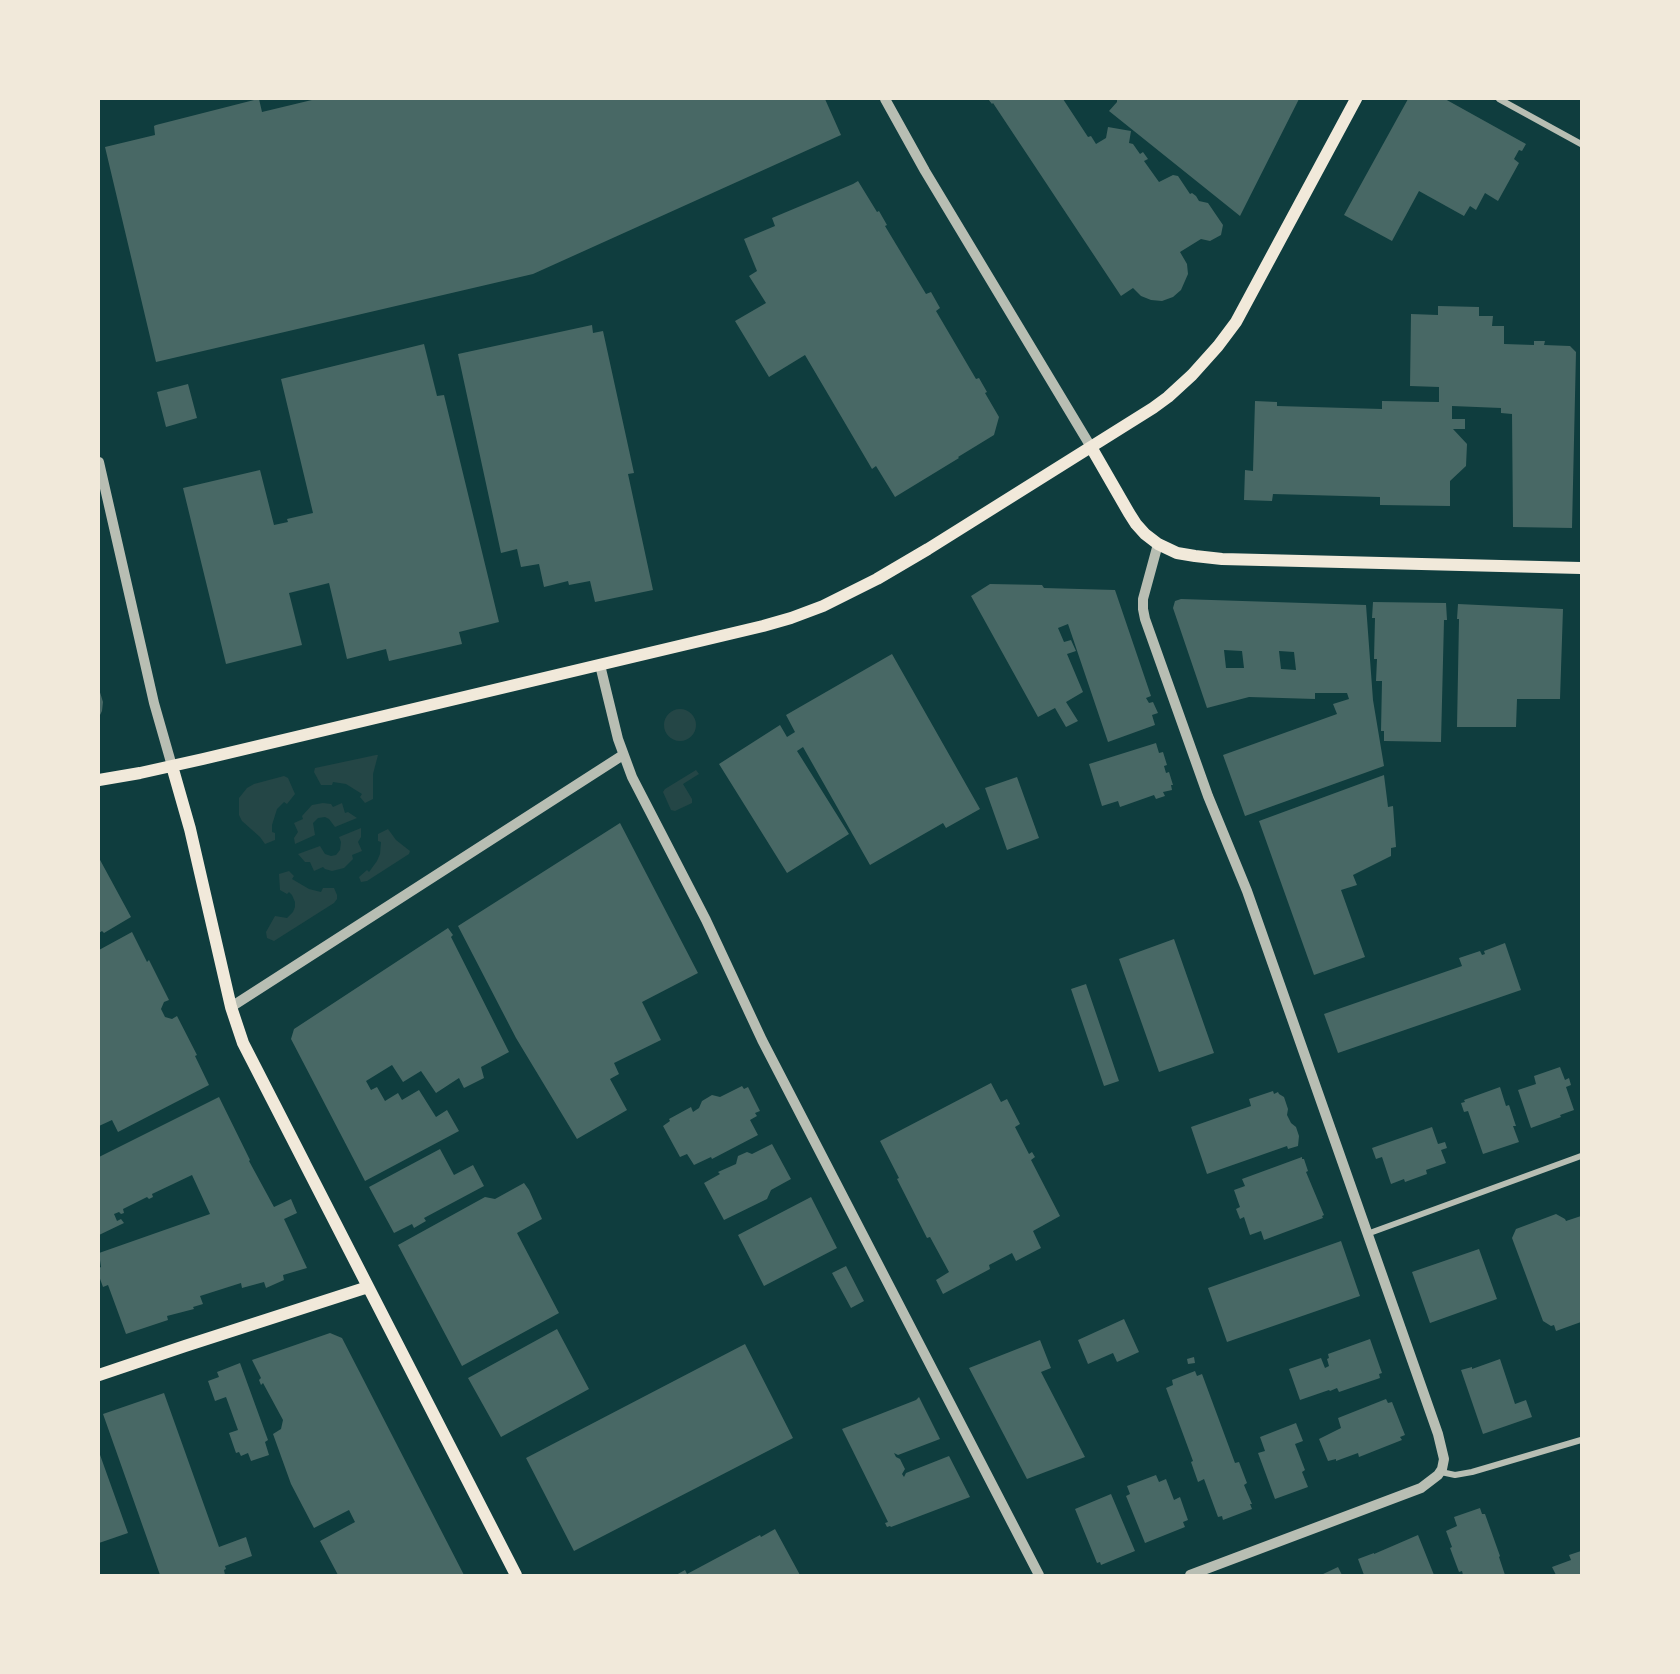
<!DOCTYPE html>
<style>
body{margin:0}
#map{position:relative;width:1680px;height:1674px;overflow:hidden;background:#0f3d3e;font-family:"Fira Sans",sans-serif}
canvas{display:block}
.frame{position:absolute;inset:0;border:100px solid #f1e9da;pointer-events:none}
</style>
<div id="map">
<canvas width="1680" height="1674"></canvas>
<div class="frame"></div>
</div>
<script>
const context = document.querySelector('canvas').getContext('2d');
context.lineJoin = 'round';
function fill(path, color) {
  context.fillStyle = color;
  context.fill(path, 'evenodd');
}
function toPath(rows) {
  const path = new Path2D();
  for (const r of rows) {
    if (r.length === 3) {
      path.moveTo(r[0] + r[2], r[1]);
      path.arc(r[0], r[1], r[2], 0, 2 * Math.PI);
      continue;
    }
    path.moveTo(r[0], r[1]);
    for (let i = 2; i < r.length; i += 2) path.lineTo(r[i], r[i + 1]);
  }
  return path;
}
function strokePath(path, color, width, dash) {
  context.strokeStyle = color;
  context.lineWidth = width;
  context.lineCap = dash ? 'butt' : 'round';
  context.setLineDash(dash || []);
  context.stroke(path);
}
fill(toPath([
 [680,725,16],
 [376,755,378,755,373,774,373,799,365,803,360,797,362,794,346,784,333,782,332,785,321,785,314,772,315,768],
 [696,770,699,774,683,784,692,799,692,803,675,811,671,810,663,792,665,789],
 [284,776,288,778,295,794,287,804,284,802,277,809,272,825,272,832,275,833,275,840,265,844,260,837,242,821,239,815,239,798,247,788,254,784],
 [323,803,331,804,333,807,342,803,345,813,348,812,357,818,335,827,329,819,325,817,318,818,313,823,315,835,295,844,294,838,298,832,294,823,303,819,302,816,312,805],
 [361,828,361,837,358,842,362,851,352,855,353,859,344,868,332,871,325,869,323,867,314,871,310,862,305,862,298,854,320,846,325,854,331,856,336,855,340,850,341,842,339,837],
 [388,829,396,840,410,851,409,854,367,881,361,882,359,877,367,870,369,872,377,861,380,854,381,842,378,841,378,834],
 [289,871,294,876,292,879,309,889,321,892,323,888,334,888,337,895,337,899,334,903,274,941,267,938,266,932,275,916,287,918,293,912,295,907,295,902,292,895,289,892,287,894,280,890,279,874]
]), '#244646');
fill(toPath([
 [258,99,259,99,262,112,316,99,825,99,841,135,533,274,156,362,105,147,155,135,154,126,156,125],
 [988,99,1063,99,1088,137,1091,136,1096,144,1106,138,1108,127,1131,131,1129,143,1133,144,1140,154,1143,152,1148,159,1144,161,1159,182,1173,175,1178,176,1190,194,1192,193,1196,196,1199,201,1208,203,1223,225,1221,235,1210,241,1201,239,1180,252,1187,264,1188,274,1181,290,1173,297,1162,301,1151,300,1141,296,1133,288,1121,296,993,103,992,104],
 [1117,99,1299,99,1240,216,1109,111,1117,102],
 [1408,99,1445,99,1526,144,1522,151,1519,150,1514,159,1519,163,1498,201,1485,193,1476,210,1470,206,1464,216,1419,191,1392,241,1344,215],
 [858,181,877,212,879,211,887,225,885,226,926,294,931,292,940,308,936,311,976,379,979,378,987,392,985,393,999,417,994,435,958,457,959,458,895,497,876,466,872,469,805,355,769,377,735,321,766,303,749,276,757,271,744,239,775,226,772,218,853,184],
 [1438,306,1479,307,1479,316,1493,316,1492,326,1504,326,1504,344,1534,345,1534,341,1545,341,1544,345,1570,346,1576,352,1572,528,1513,527,1512,414,1501,413,1501,408,1452,406,1452,419,1465,419,1465,429,1453,429,1467,444,1466,466,1450,481,1450,506,1380,505,1380,497,1273,494,1272,501,1244,500,1245,470,1253,471,1255,401,1277,402,1277,406,1382,409,1382,401,1439,402,1439,387,1410,386,1411,314,1438,315],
 [592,325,593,333,603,331,634,473,628,474,653,590,595,602,590,581,569,585,568,581,544,587,539,564,521,567,517,549,501,553,458,354],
 [424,344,437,396,444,395,499,622,459,632,462,644,389,661,386,649,347,659,329,583,289,593,302,645,226,664,183,488,260,470,274,525,288,522,287,519,313,513,281,379],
 [188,384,197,418,166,427,157,392],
 [990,584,1042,585,1044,588,1115,590,1151,696,1146,698,1149,703,1153,702,1158,713,1152,715,1155,725,1108,742,1068,624,1058,628,1064,642,1071,640,1076,651,1067,654,1083,692,1066,702,1078,721,1066,727,1055,708,1038,717,971,596],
 [1181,599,1366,605,1373,700,1384,766,1245,816,1223,755,1337,714,1333,704,1349,699,1347,693,1315,693,1315,699,1249,697,1207,708,1173,608,1175,601],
 [1224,650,1242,651,1244,668,1226,668],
 [1279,651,1294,652,1296,670,1281,669],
 [1373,602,1446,603,1447,620,1444,620,1441,742,1384,741,1384,731,1381,731,1382,681,1376,681,1377,659,1374,659,1375,618,1372,618],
 [1458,604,1563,609,1560,699,1517,699,1516,727,1457,727,1459,619,1457,619],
 [892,654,980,809,946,828,943,823,870,865,803,747,797,751,849,834,787,873,719,764,780,725,787,737,795,732,786,715],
 [99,689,103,702,102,711,99,717],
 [1156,743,1159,753,1163,752,1167,765,1164,766,1166,773,1169,772,1173,785,1171,785,1172,790,1163,792,1165,796,1156,799,1154,795,1120,807,1118,801,1102,806,1089,764],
 [1384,775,1388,807,1393,806,1396,847,1391,848,1391,856,1353,875,1357,885,1341,890,1365,957,1314,975,1259,821],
 [1017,777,1039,838,1007,850,985,788],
 [620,823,698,973,642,1002,661,1040,614,1063,619,1074,610,1079,627,1110,577,1139,516,1038,458,926],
 [99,858,131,917,104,933,102,931,99,933],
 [448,928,453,935,451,937,509,1052,481,1067,484,1078,464,1088,459,1078,436,1093,421,1071,403,1082,392,1065,366,1081,371,1090,377,1087,385,1101,398,1093,402,1100,419,1090,436,1117,447,1110,459,1131,365,1181,291,1039,294,1029],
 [132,932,147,962,149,960,169,1000,164,1002,161,1009,165,1017,172,1019,177,1016,197,1055,195,1056,209,1085,118,1132,112,1120,99,1126,99,950],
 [1174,939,1214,1053,1159,1072,1119,959],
 [1505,943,1521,990,1338,1053,1324,1014,1462,966,1459,958,1480,951,1482,955,1485,954,1484,951],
 [1086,984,1119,1081,1104,1086,1071,989],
 [1560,1067,1565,1080,1569,1078,1571,1085,1566,1087,1574,1110,1560,1115,1561,1117,1531,1128,1518,1090,1536,1084,1534,1076],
 [991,1083,1001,1102,1007,1099,1020,1124,1015,1127,1029,1154,1032,1152,1035,1157,1031,1160,1060,1216,1033,1231,1041,1248,1016,1261,1012,1253,989,1265,990,1269,943,1294,936,1280,949,1272,930,1237,927,1238,897,1179,899,1178,880,1141],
 [742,1086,744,1089,748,1087,760,1111,755,1113,757,1116,750,1120,758,1135,712,1159,711,1157,694,1165,687,1154,680,1157,663,1126,670,1121,669,1119,691,1107,693,1112,699,1108,702,1101,712,1095,720,1097],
 [1500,1087,1506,1106,1509,1105,1516,1126,1513,1126,1519,1142,1483,1154,1468,1111,1464,1112,1461,1103,1465,1102,1464,1100],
 [1273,1091,1274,1094,1278,1092,1279,1094,1284,1097,1288,1109,1287,1115,1291,1123,1296,1127,1299,1136,1298,1146,1288,1149,1287,1146,1207,1174,1191,1127,1251,1106,1249,1099],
 [219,1097,250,1160,249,1161,274,1207,291,1199,297,1213,284,1219,307,1268,283,1275,284,1280,266,1288,264,1282,242,1288,241,1283,200,1296,203,1304,193,1307,194,1309,167,1316,168,1320,126,1334,108,1285,103,1287,99,1276,99,1268,101,1267,99,1253,210,1214,192,1175,152,1194,153,1197,149,1199,147,1197,123,1209,124,1213,121,1214,119,1212,114,1214,117,1221,121,1219,124,1223,99,1235,99,1157],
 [1432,1127,1438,1144,1445,1142,1447,1148,1441,1150,1446,1163,1426,1170,1427,1174,1405,1182,1404,1179,1391,1184,1382,1157,1376,1159,1372,1148],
 [772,1144,791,1179,771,1190,767,1199,724,1220,704,1183,720,1174,718,1172,736,1164,738,1156,747,1152,752,1154],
 [440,1149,454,1175,473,1165,484,1186,424,1218,426,1221,414,1228,412,1224,394,1233,369,1187],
 [1302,1157,1302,1159,1304,1159,1308,1171,1306,1172,1324,1215,1322,1216,1323,1218,1264,1240,1261,1231,1250,1235,1244,1217,1240,1219,1236,1209,1240,1207,1234,1190,1245,1186,1242,1179],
 [524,1183,529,1190,542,1219,517,1233,559,1313,462,1366,398,1245,485,1197,495,1199],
 [811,1197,837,1248,764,1286,738,1235],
 [1556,1214,1565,1219,1566,1221,1581,1216,1581,1322,1556,1331,1554,1325,1551,1326,1543,1321,1512,1238,1516,1229],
 [1341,1241,1360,1296,1227,1342,1208,1288],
 [1479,1249,1497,1299,1430,1323,1412,1272],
 [846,1266,864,1301,851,1308,832,1273],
 [1124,1319,1139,1352,1117,1362,1113,1353,1088,1364,1078,1340],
 [557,1329,589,1389,501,1437,468,1378],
 [330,1333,342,1338,464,1575,338,1575,320,1541,355,1522,349,1510,314,1528,291,1484,273,1434,281,1429,283,1420,263,1383,261,1385,259,1380,261,1378,252,1360],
 [1370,1339,1382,1373,1379,1374,1380,1378,1339,1392,1337,1388,1330,1391,1329,1390,1300,1400,1289,1369,1321,1358,1325,1368,1329,1366,1327,1359,1329,1358,1328,1354],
 [1040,1340,1051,1368,1041,1372,1085,1457,1027,1479,969,1368],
 [745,1344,793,1438,574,1551,526,1458],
 [1194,1357,1195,1363,1188,1364,1187,1359],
 [1500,1359,1515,1404,1526,1400,1532,1417,1483,1434,1461,1370,1472,1367,1472,1369],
 [240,1363,268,1440,265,1442,269,1455,251,1461,248,1453,241,1456,239,1452,236,1453,229,1433,238,1430,226,1397,215,1401,208,1381,219,1377,217,1372],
 [1195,1371,1197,1376,1202,1374,1235,1463,1239,1462,1247,1483,1244,1485,1252,1504,1250,1504,1252,1509,1223,1520,1222,1516,1218,1517,1204,1479,1198,1482,1191,1462,1193,1461,1166,1388,1173,1385,1172,1380],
 [164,1393,219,1547,246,1537,252,1556,225,1566,226,1569,224,1570,225,1575,160,1575,103,1414],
 [919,1397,940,1439,898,1455,894,1453,896,1457,900,1459,905,1469,902,1474,904,1477,906,1473,949,1456,970,1497,891,1527,890,1526,887,1527,885,1523,888,1522,842,1429,916,1400],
 [1386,1399,1388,1403,1392,1402,1405,1435,1400,1437,1402,1440,1359,1457,1358,1453,1336,1461,1336,1459,1328,1461,1319,1439,1341,1428,1338,1418],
 [1296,1423,1303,1441,1295,1444,1305,1470,1302,1472,1308,1487,1275,1499,1258,1453,1265,1451,1260,1437],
 [99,1452,128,1533,99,1543],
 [1156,1475,1159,1482,1166,1479,1174,1500,1180,1497,1188,1520,1183,1522,1185,1527,1145,1543,1126,1496,1130,1494,1127,1486],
 [1111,1494,1135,1551,1101,1565,1100,1562,1097,1563,1075,1509],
 [1480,1508,1482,1514,1485,1514,1500,1556,1499,1557,1505,1575,1463,1575,1462,1571,1459,1572,1450,1548,1452,1547,1446,1531,1457,1526,1454,1517],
 [775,1529,800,1575,676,1575,685,1570,687,1574,760,1535,761,1537],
 [1418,1535,1434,1575,1364,1575,1358,1559,1374,1553,1374,1554],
 [1581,1551,1581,1575,1556,1575,1552,1567,1571,1560,1569,1555],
 [1338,1567,1342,1575,1321,1575]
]), '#486865');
strokePath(toPath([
 [1499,99,1581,144],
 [1367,1234,1581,1156],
 [1441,1472,1455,1475,1472,1472,1581,1440]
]), '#b8beb3', 6);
strokePath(toPath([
 [885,99,925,171,1091,447],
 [99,462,154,703,172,766],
 [1158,544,1143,599,1143,609,1145,619,1208,796,1247,891,1438,1434,1444,1459,1442,1469,1438,1475,1421,1488,1190,1575],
 [600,665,618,739,632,777,706,920,762,1040,1039,1575],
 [231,1007,623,755]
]), '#b8beb3', 10);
strokePath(toPath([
 [1091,447,1129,513,1136,524,1145,534,1158,544,1177,553,1195,556,1222,559,1581,568],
 [172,766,190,829,231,1007,243,1043,516,1575],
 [99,780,140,773,203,759,763,626,791,618,823,606,877,579,928,549,1153,408,1168,397,1192,375,1218,346,1236,322,1356,99],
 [99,1375,185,1346,368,1287]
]), '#f1e9da', 12);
</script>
